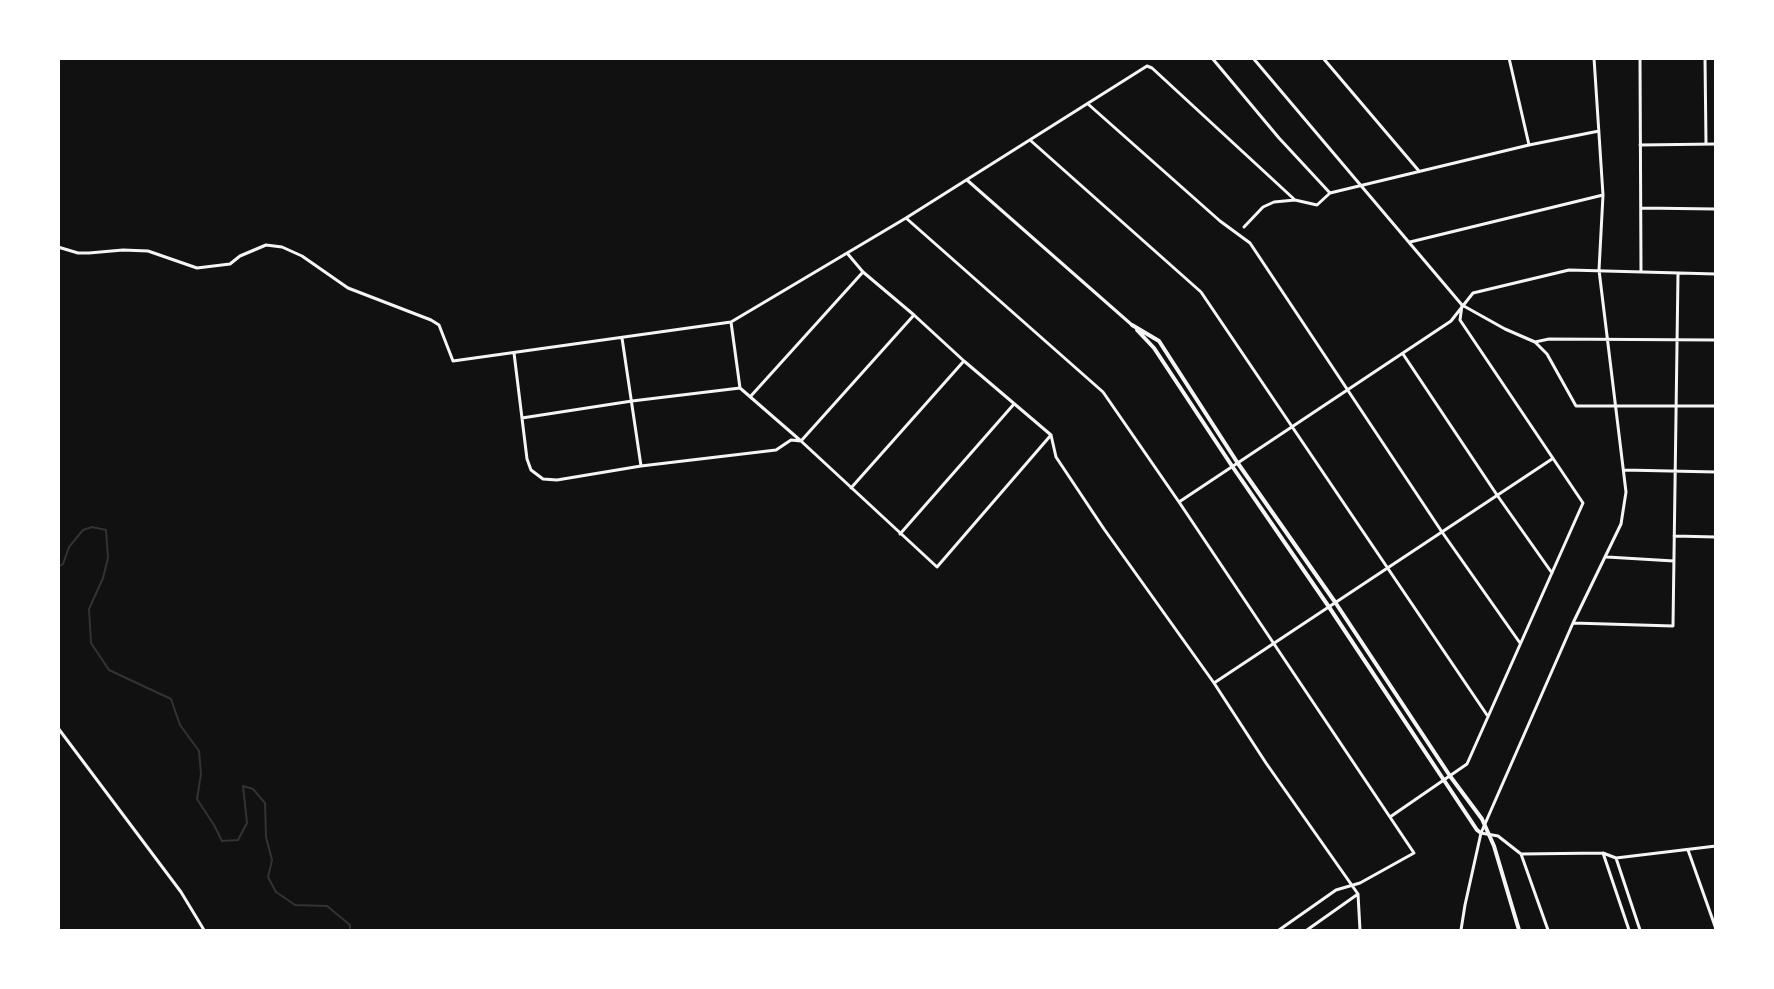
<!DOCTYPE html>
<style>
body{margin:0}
#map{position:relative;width:1774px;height:989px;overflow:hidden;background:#111;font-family:Jost,sans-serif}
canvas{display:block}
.frame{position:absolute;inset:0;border:60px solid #fff;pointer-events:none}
</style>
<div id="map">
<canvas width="1774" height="989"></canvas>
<div class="frame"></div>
</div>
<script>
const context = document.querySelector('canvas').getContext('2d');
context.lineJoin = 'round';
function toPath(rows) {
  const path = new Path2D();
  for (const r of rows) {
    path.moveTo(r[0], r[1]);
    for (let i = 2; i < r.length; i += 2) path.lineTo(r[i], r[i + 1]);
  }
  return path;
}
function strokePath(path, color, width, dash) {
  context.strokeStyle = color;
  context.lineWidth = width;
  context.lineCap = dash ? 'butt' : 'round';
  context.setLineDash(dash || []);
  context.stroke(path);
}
strokePath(toPath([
 [58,567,63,564,69,547,83,530,92,527,106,530,108,558,103,578,89,609,91,643,109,670,171,699,180,725,199,751,201,774,197,799,214,825,222,841,238,840,247,823,243,786,253,789,265,803,266,837,272,860,268,877,276,892,295,905,327,906,350,925,350,930]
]), '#333', 2);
strokePath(toPath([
 [1212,58,1279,138,1330,193],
 [1253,58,1462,305,1460,320,1583,503,1467,764,1390,817],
 [1323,58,1419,171],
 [1509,58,1529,145],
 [1640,58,1641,272],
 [1705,58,1706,144],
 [1088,104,1220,221,1250,243,1442,532,1520,643],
 [1030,140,1201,292,1487,715],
 [1640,145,1716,144],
 [967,180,1132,325],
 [1641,208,1716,209],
 [906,218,1103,392,1179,502,1414,853,1360,883,1336,890,1279,930],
 [1244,227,1263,207,1274,202,1295,200,1317,205,1330,193,1529,145,1599,131],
 [1410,242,1603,195],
 [58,247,78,253,89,253,123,250,148,251,197,268,230,264,240,256,266,245,282,247,302,256,348,288,431,320,439,325,453,361,731,322,906,218,1147,66,1152,68,1295,200],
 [847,253,863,272,914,315,964,361,1051,435,1056,457,1104,529,1214,683,1266,763,1358,894,1360,930],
 [1462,305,1505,329,1535,342,1547,354,1576,406,1716,406],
 [731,322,740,388,801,441,937,567,1051,435],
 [622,338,641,466],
 [1535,342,1549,339,1716,340],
 [514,353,527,459,531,470,543,479,557,480,641,466,776,450,791,440,801,441,914,315],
 [1403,354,1497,495,1552,573],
 [750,397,863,272],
 [522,418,632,401,740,388],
 [1624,470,1716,472],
 [851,488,963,362],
 [1179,502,1451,321,1473,293,1569,270,1716,274],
 [900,534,1014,404],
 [1674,536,1716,537],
 [1607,557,1674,561],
 [1573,623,1673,626,1678,274],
 [1214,683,1552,459],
 [58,728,181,892,204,930],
 [1481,833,1498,836,1521,854,1603,853,1616,858,1716,846],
 [1688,850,1716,929],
 [1603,853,1629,930],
 [1521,854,1548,930],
 [1616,858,1640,930],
 [1307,930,1358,894],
 [1461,930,1465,905,1481,833,1573,623,1621,524,1626,492,1599,270,1603,195,1594,58]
]), '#f5f5f5', 3);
strokePath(toPath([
 [1132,325,1159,341,1237,462,1335,602,1450,776,1482,819,1494,846,1519,930],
 [1137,330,1154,348,1232,466,1329,607,1477,830,1481,833]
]), '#f5f5f5', 4);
</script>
